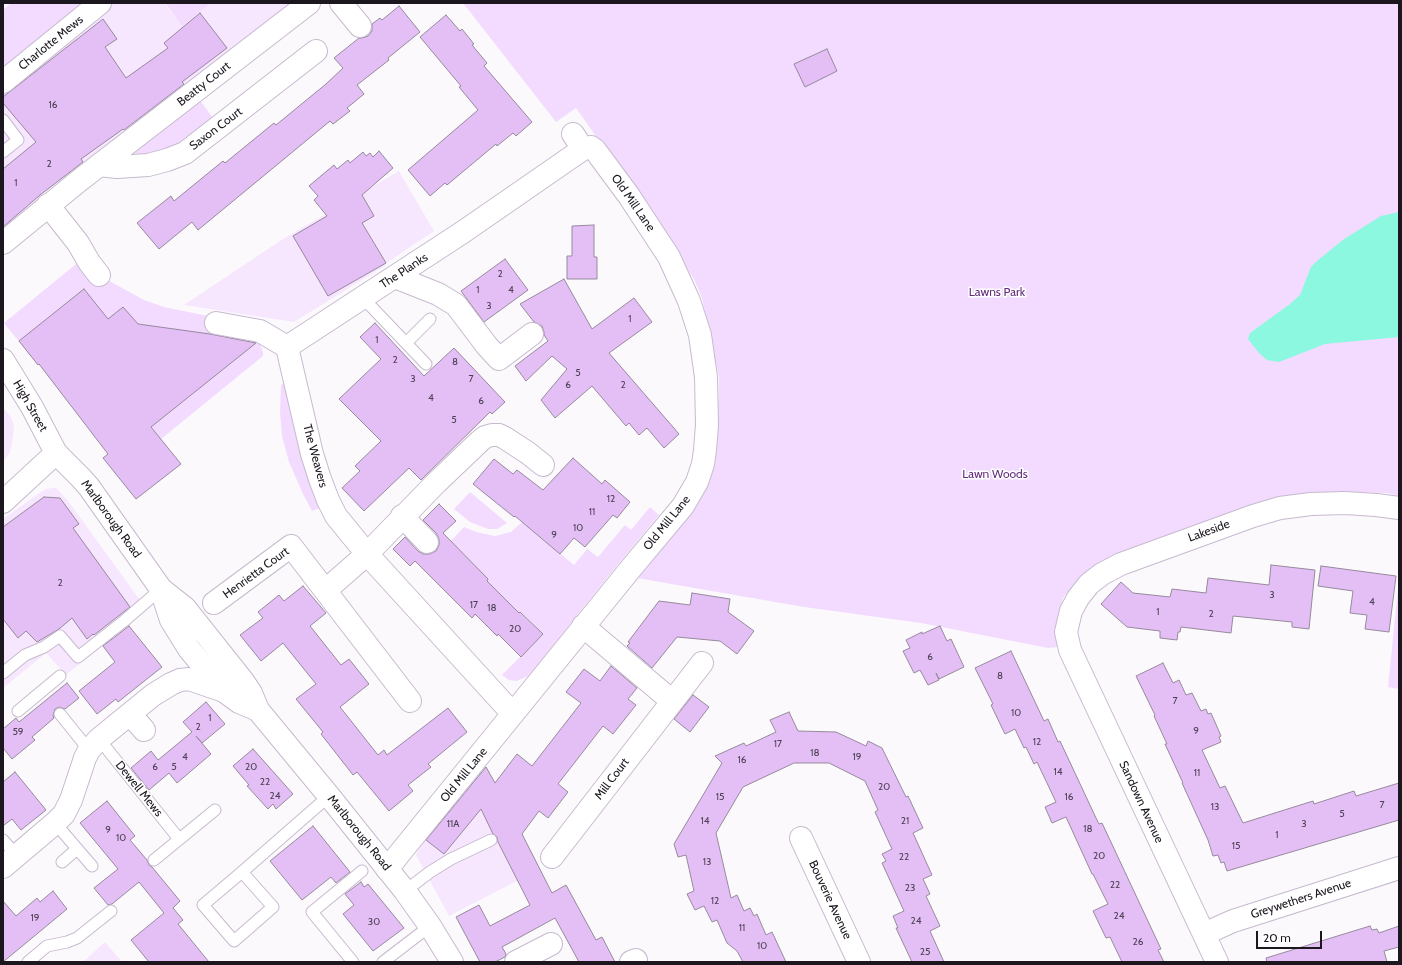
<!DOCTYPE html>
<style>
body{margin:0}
#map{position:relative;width:1402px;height:965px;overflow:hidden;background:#fcf9fd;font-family:Cabin,sans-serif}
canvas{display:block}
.frame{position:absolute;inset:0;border:4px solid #1c171f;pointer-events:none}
.scale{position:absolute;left:1256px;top:931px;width:66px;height:18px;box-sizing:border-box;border:2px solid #1c171f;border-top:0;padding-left:5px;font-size:12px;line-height:14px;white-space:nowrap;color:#1c171f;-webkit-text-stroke:3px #fff;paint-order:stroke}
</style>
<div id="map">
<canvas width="1402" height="965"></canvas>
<div class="frame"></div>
<div class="scale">20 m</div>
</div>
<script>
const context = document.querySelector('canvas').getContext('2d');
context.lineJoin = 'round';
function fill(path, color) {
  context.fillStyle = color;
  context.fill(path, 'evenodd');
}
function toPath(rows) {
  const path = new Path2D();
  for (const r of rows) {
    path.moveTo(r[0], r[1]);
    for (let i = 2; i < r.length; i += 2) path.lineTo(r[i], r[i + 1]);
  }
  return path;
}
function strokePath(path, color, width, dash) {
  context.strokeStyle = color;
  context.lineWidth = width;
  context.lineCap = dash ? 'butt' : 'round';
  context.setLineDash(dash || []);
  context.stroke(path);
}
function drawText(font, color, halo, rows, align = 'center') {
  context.font = font + ' Cabin,sans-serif';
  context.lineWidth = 3;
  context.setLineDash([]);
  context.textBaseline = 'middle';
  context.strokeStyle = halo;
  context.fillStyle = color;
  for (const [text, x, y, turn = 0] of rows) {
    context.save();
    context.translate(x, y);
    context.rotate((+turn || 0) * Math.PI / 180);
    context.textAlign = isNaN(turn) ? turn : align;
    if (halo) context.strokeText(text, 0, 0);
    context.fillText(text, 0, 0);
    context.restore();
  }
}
fill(toPath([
 [108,3,164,3,182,26,211,3,288,3,291,7,125,133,124,132,84,162,40,196,42,199,3,230,3,91],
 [399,171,434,231,385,264,386,265,294,322,184,305,283,239],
 [3,407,12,419,14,426,12,444,10,452,3,462],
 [52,488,56,488,60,492,69,502,147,610,66,675,46,653,3,688,3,519,41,492,46,489],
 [486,766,540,869,449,916,416,855,420,847],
 [105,942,122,962,83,962]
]), '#f6e7fe');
fill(toPath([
 [11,3,84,3,3,68,3,10],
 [165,3,211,3,182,26],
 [463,3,1399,3,1399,496,1387,493,1323,492,1294,495,1267,501,1092,569,1080,577,1063,598,1057,621,1058,647,1048,648,921,623,804,607,637,578,716,421,719,398,719,377,702,298,694,279,645,206,576,108,556,122],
 [199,99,213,118,176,146,155,153,139,155,133,152],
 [81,260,104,278,144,300,164,307,213,317,256,334,263,352,263,356,161,439,76,334,38,365,4,323],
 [285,382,320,508,312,511,303,494,289,462,282,436,280,412,281,385],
 [470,492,507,523,497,529,488,529,470,522,454,509],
 [650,507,659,515,610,574,532,672,528,676,517,681,509,680,502,675,543,634,521,612,519,613,481,586,488,579,451,541,464,527,476,532,495,536,511,532,522,522,574,565,587,549,598,557,625,525,631,530],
 [1399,579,1399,689,1388,687]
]), '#f2dbfe');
fill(toPath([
 [1399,212,1399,337,1325,344,1279,362,1267,360,1259,353,1248,339,1250,333,1290,304,1300,295,1311,267,1317,261,1344,239,1381,216]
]), '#8cf8e0');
const building = toPath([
 [399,6,420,32,388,58,389,60,357,85,364,94,347,108,350,111,333,124,330,121,198,230,192,222,159,249,137,223,171,196,174,201,223,161,225,163,274,123,276,125,326,84,343,68,334,58,359,38,362,38,368,36,372,31,372,24,380,18,382,20,399,6],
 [200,13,227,48,182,82,184,84,124,130,123,129,81,159,83,162,40,195,3,227,3,169,36,142,3,103,3,97,103,19,117,39,105,47,126,78,168,48,164,43,200,13],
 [446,15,460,31,462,29,474,44,472,45,487,63,484,66,532,122,516,136,513,133,497,146,496,144,447,185,445,183,430,196,408,170,478,110,459,87,461,86,420,37,446,15],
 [827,49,837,71,805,87,794,64,827,49],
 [379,151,393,168,362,195,374,216,362,223,386,263,328,296,293,236,327,216,314,200,318,196,309,186,334,165,337,169,348,160,350,163,363,152,366,156,370,153,373,157,379,151],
 [594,225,594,257,597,257,597,279,567,279,567,256,572,256,572,226,594,225],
 [505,259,528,290,484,322,461,291,505,259],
 [564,279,592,329,634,298,652,322,609,353,679,434,664,448,647,428,639,435,629,423,626,426,592,386,555,418,541,400,567,369,552,356,526,381,515,366,548,341,544,335,544,332,542,326,534,322,520,304,564,279],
 [84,289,108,319,123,307,138,324,210,334,256,343,151,427,181,464,136,499,103,458,108,454,39,364,38,365,19,341,84,289],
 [375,323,424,376,454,348,505,402,492,414,490,412,421,480,409,468,364,511,342,488,360,471,355,466,381,441,339,399,381,359,360,337,375,323],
 [573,458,602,484,605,480,630,502,617,518,613,515,585,547,574,538,560,554,515,516,514,517,473,484,494,459,513,474,517,470,543,490,573,458],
 [44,497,60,498,79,524,73,528,130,607,94,635,93,634,87,639,72,618,59,629,37,642,26,631,18,638,3,619,3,527,44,497],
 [439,504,456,521,443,533,488,579,487,581,519,613,520,612,543,634,521,657,498,634,497,636,475,614,472,618,415,561,410,566,393,549,405,537,418,551,423,554,430,554,436,551,439,545,439,539,436,533,423,520,439,504],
 [1271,565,1315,570,1309,629,1292,627,1292,622,1233,616,1231,633,1181,627,1180,632,1178,632,1177,640,1160,638,1160,631,1127,627,1101,604,1121,582,1133,593,1170,597,1172,589,1206,593,1208,578,1269,585,1271,565],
 [1321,566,1396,576,1389,632,1365,629,1367,615,1350,613,1353,591,1318,586,1321,566],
 [303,586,326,613,310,626,341,665,349,659,369,684,340,707,378,755,384,750,387,755,448,708,467,732,428,764,431,767,408,785,413,791,389,811,357,772,353,775,321,734,323,732,296,699,316,684,283,643,261,661,240,635,263,618,258,612,279,595,284,601,303,586],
 [692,593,730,599,728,612,754,631,737,654,720,641,677,637,652,668,627,646,630,643,628,642,659,601,690,605,692,593],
 [129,626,162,667,118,702,116,699,97,714,79,691,115,662,103,646,129,626],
 [940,626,947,641,951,639,964,667,939,679,936,673,939,680,928,685,920,670,914,673,903,651,910,648,906,640,922,632,922,634,940,626],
 [1011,651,1044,721,1048,719,1058,742,1060,741,1096,818,1099,824,1102,823,1161,949,1158,950,1164,962,1122,962,1110,937,1106,938,1093,911,1108,904,1093,874,1092,874,1066,817,1052,823,1045,807,1056,802,1037,762,1034,764,1026,747,1024,748,1015,729,1005,734,991,705,993,704,975,668,1011,651],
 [1163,663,1173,683,1179,680,1186,695,1192,693,1201,711,1206,709,1208,714,1211,713,1221,736,1219,737,1221,742,1202,750,1220,788,1225,786,1243,823,1313,801,1314,804,1354,791,1356,796,1399,783,1399,820,1227,871,1224,862,1221,863,1218,855,1213,856,1208,840,1182,783,1183,783,1165,744,1167,744,1154,716,1155,715,1136,676,1163,663],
 [611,666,637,688,628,699,636,705,613,734,603,726,558,784,568,792,548,818,539,811,522,834,552,893,566,885,596,940,602,937,615,962,579,962,555,918,502,947,506,954,505,957,495,962,480,962,456,917,479,905,490,926,530,905,498,842,497,837,493,834,481,809,444,854,426,840,486,767,495,783,517,754,532,766,581,703,566,692,584,669,600,681,611,666],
 [67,683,79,698,65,709,59,707,55,709,53,715,54,718,32,737,35,740,12,759,3,748,3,729,16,718,19,722,67,683],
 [693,695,709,707,690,732,674,719,693,695],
 [206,702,225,724,202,743,196,736,211,754,177,783,169,773,149,790,131,768,151,751,158,760,192,732,183,722,206,702],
 [789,712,798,731,836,732,866,746,868,741,882,748,906,797,908,796,923,828,913,833,932,875,923,879,930,894,926,896,940,926,930,931,944,962,912,962,896,928,898,928,893,916,904,911,882,863,886,861,882,854,892,849,875,812,878,810,865,781,829,763,794,763,743,787,716,833,731,898,737,895,744,911,750,908,754,916,757,914,766,935,772,932,786,962,743,962,737,951,727,943,717,920,712,922,704,906,695,910,687,894,694,891,686,855,678,857,674,844,722,763,715,756,744,743,746,746,776,732,770,720,789,712],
 [253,749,293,794,276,809,273,804,268,809,247,786,249,785,233,766,253,749],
 [15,772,46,810,21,830,12,819,3,826,3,782,15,772],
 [107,801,135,836,130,840,147,860,149,865,152,867,180,901,173,908,183,920,178,924,209,962,149,962,131,940,164,913,139,882,112,904,108,905,94,888,118,869,80,823,107,801],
 [313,826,350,872,336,883,331,877,302,900,270,861,313,826],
 [361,882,364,887,368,884,404,928,373,951,343,914,354,905,345,894,361,882],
 [53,891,67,909,3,962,3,901,16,916,37,898,40,902,53,891],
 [1370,926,1372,930,1377,929,1379,933,1399,926,1399,947,1384,951,1387,962,1267,962,1266,958,1370,926]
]);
fill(building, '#e4bff6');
strokePath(building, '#96899c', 1);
const service = toPath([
 [3,120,18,140,3,152],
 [363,298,426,364],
 [406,343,430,319],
 [3,673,25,655,44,647,60,636,78,657,124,621,161,589],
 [18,711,60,676],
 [60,714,89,750],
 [99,739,179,839],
 [55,823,92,866],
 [3,840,17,856],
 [154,860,215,810],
 [62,862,77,849],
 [242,872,203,905,234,941,273,907,242,872,329,796],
 [405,891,430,872,451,859,491,840],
 [28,962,47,946,67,942,77,938,111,911],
 [353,962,312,912,362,871],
 [383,962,430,926]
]);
const minor = toPath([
 [341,3,360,26],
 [3,82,100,3],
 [99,165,117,167,148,165,167,160,185,153,316,51],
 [48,205,78,243,89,262,99,275],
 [3,243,80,180,309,3],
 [395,277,438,294,456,305,487,346,499,359,532,334],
 [216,323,260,331,287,347,463,232,583,149],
 [287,347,312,454,320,479,328,500,336,516,367,554,513,714],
 [402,516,427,542],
 [326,590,367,554,436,483,480,441,485,437,492,435,499,435,505,438,528,453,543,465],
 [214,603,291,546,410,701],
 [583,626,672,701],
 [130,714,144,730],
 [801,838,859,962],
 [552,857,702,663],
 [3,867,55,823,64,814,71,800,85,758,89,750,99,739,153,695,171,684,180,680,189,679,224,691],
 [387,869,632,567,683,506,697,482,703,464,705,450,707,425,706,377,700,335,689,301,669,257,629,196,595,150,591,147,583,149,573,134],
 [1204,934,1233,921,1399,868],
 [516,962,551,944],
 [631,962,636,960],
 [1217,962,1070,650,1066,632,1071,611,1078,598,1089,584,1102,574,1121,564,1253,516,1280,508,1311,504,1345,503,1376,505,1399,508]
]);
const secondary = toPath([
 [3,360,32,407,56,453,81,478,89,487,161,589,185,608,243,681,251,693,258,710,329,796,405,891,430,926,452,962],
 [3,502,56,453],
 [161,589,171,620,189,649,224,691,239,702,258,710]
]);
strokePath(service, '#c7bacf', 13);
strokePath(minor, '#c7bacf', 24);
strokePath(secondary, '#c7bacf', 24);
strokePath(service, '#fff', 11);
strokePath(minor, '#fff', 22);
strokePath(secondary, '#fff', 22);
drawText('10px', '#4e4155', null, [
 ["16",53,105],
 ["2",49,164],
 ["1",16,183],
 ["2",500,274],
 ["1",478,290],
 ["4",511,290],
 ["3",489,306],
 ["1",630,319],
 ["1",377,340],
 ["2",395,360],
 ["8",455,362],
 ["5",578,373],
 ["3",413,379],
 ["7",471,379],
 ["6",568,385],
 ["2",623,385],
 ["4",431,398],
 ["6",481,401],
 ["5",454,420],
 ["12",611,499],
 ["11",592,512],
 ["10",578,528],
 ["9",554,535],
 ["2",60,583],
 ["3",1272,595],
 ["4",1372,602],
 ["17",474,605],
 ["18",492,608],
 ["1",1158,612],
 ["2",1211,614],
 ["20",515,629],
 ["6",930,657],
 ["8",1000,676],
 ["7",1175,701],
 ["10",1016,713],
 ["1",210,718],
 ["2",198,727],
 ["9",1196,731],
 ["59",18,732],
 ["12",1037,742],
 ["17",778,744],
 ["18",815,753],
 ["4",185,757],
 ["19",857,757],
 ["16",742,760],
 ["6",155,767],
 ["5",174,767],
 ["20",251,767],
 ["14",1058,772],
 ["11",1197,773],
 ["22",265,782],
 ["20",884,787],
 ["24",275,796],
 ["15",720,797],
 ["16",1069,797],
 ["7",1382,805],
 ["13",1215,807],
 ["5",1342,814],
 ["14",705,821],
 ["21",905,821],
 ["11A",453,824],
 ["3",1304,824],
 ["18",1088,829],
 ["9",108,830],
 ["1",1277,835],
 ["10",121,838],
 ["15",1236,846],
 ["20",1099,856],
 ["22",904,857],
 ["13",707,862],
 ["22",1115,885],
 ["23",910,888],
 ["12",715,901],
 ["24",1119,916],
 ["19",35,918],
 ["24",916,921],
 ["30",374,922],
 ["11",742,928],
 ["26",1138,942],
 ["10",762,946],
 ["25",925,952]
]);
drawText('12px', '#1c171f', '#fff', [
 ["Charlotte Mews",51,43,-39],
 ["Beatty Court",204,84,-38],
 ["Saxon Court",216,129,-37],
 ["Old Mill Lane",633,203,55],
 ["The Planks",404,271,-33],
 ["High Street",30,406,60],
 ["The Weavers",315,456,75],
 ["Marlborough Road",111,519,54],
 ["Old Mill Lane",667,523,-51],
 ["Lakeside",1209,531,-20],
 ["Henrietta Court",256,573,-36],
 ["Old Mill Lane",464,775,-51],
 ["Mill Court",612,779,-53],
 ["Dewell Mews",139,789,51],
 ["Sandown Avenue",1141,802,65],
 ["Marlborough Road",359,833,51],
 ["Greywethers Avenue",1301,899,-18],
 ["Bouverie Avenue",830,900,65]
]);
drawText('12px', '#632c7b', '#fff', [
 ["Lawns Park",997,292],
 ["Lawn Woods",995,474]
]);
</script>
